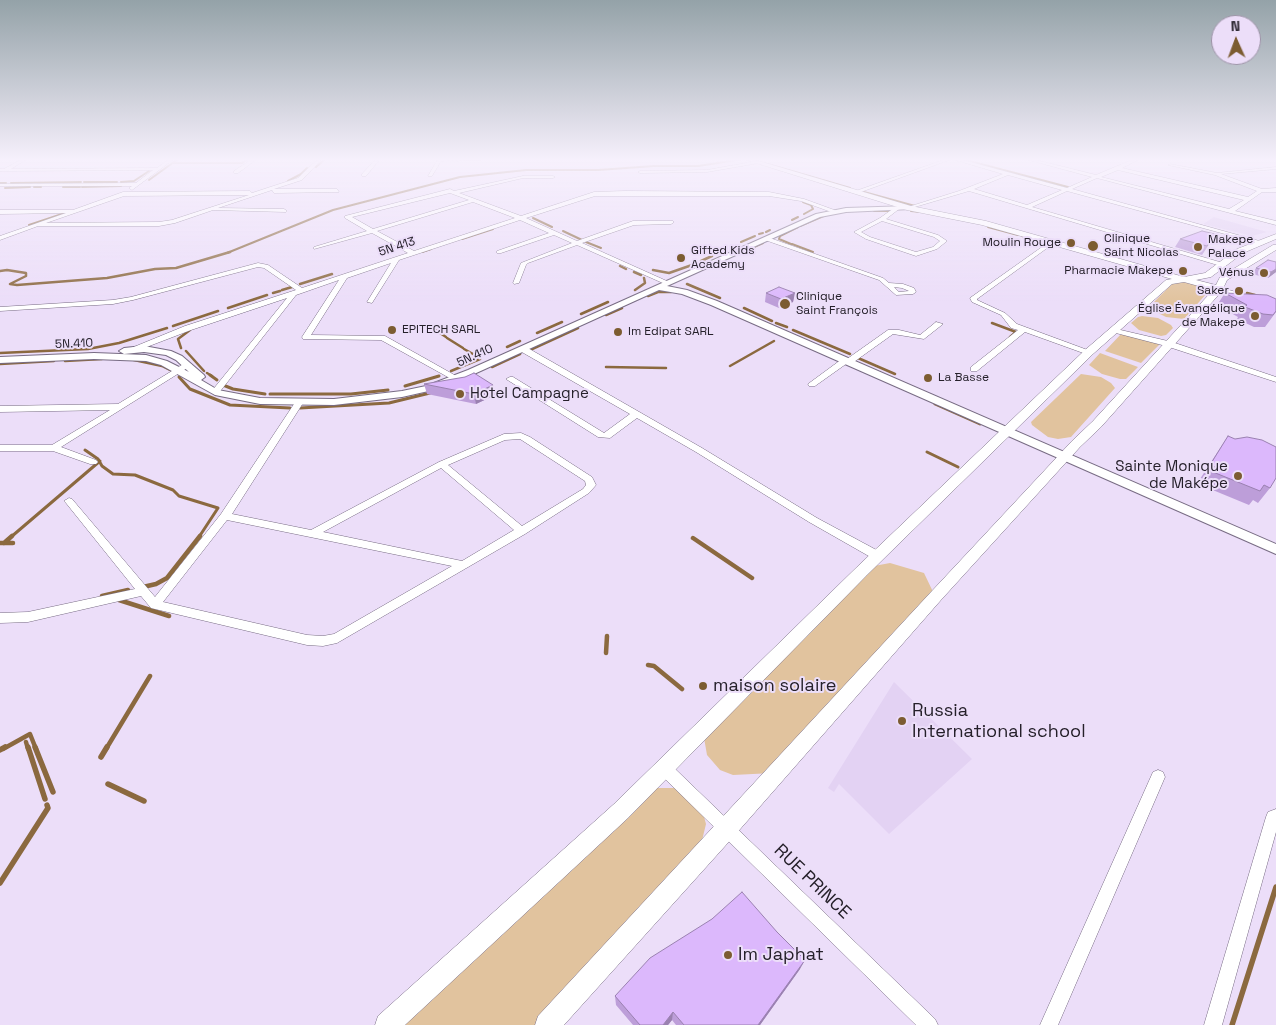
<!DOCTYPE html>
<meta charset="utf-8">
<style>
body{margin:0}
#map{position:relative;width:1276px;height:1025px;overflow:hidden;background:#ecdef9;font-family:"Space Grotesk",sans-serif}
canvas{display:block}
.north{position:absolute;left:1211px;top:15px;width:50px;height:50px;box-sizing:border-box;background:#ecdef9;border:1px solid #9c92a6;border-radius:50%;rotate:358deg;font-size:14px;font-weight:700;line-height:20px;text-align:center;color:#25202a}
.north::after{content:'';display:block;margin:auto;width:18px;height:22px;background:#7c5c31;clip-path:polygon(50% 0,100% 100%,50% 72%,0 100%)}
</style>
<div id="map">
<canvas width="1276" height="1025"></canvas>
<div class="north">N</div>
</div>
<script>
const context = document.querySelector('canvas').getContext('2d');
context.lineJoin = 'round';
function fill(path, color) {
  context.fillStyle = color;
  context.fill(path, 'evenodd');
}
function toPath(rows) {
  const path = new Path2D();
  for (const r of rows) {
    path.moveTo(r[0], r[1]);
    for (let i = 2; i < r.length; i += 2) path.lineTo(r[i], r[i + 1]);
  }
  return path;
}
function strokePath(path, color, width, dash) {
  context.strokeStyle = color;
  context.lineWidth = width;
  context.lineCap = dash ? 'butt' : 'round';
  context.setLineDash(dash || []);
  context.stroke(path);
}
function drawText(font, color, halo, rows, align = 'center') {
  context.font = font + ' "Space Grotesk",sans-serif';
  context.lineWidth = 4;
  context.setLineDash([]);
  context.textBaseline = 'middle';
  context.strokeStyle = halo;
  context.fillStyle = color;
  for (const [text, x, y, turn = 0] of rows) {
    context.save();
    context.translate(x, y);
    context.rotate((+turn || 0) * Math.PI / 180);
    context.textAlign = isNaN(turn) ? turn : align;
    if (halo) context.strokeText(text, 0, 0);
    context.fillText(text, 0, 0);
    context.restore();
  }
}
fill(toPath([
 [1214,217,1267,232,1252,236,1203,224],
 [894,682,972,759,889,834,839,784,834,792,828,788]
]), '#e3d2f3');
fill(toPath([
 [1184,282,1197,285,1207,293,1184,319,1166,317,1148,308,1173,283],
 [1142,316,1158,318,1171,325,1173,328,1166,335,1161,336,1139,330,1131,323,1138,317],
 [1122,333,1158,343,1159,345,1141,363,1105,351],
 [1100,353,1138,367,1126,379,1120,379,1102,374,1089,365],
 [1081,374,1101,377,1111,383,1115,388,1071,437,1058,439,1048,437,1032,425,1031,422],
 [890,563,924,573,935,596,773,773,733,775,720,770,707,755,703,732,874,566],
 [656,788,681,788,703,813,706,824,697,861,544,1025,390,1025]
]), '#e1c39e');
strokePath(toPath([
 [962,159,1068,187],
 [1035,159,1037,159],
 [761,162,850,188],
 [172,163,242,163,248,159],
 [316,167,325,159],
 [149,180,178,159],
 [288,181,301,174,307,168],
 [84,182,117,182],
 [121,182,134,181,149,171],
 [0,183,6,183],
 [11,183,81,182],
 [34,187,41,187],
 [63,187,80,187],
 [82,187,121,186],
 [5,188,30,187],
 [864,192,915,206],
 [803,202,811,205,813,209,804,214],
 [874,211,891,211],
 [911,211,921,212],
 [533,218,552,227],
 [792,220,798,217],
 [29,225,68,212],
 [800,226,826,215],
 [988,227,1018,235],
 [563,231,582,240],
 [766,232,770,230],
 [759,234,763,233],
 [1022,236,1038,241],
 [462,239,493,229],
 [586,242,601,248],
 [741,242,755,236],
 [791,244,779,239,780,236,798,227],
 [792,244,813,252],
 [422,252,431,249],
 [743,252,763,243],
 [227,253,333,210,460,177,526,170,598,170,654,166,698,166,743,159]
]), '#8b693f', 2);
strokePath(toPath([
 [701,261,712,256],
 [620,266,626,269],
 [653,270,669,273,692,265],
 [0,271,7,270,26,273,26,276,10,284,17,285,107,278,155,269,176,268,230,252],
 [634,272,641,275],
 [300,284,332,274],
 [687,284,720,298],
 [282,290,292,287],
 [635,290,645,283,644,278],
 [273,293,280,291],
 [1247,293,1255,295],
 [648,296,658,292,671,292],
 [228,308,267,295],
 [744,308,772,321],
 [581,314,608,302],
 [606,315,622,308],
 [776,323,787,327],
 [992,323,1016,332,1010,337],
 [173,326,218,311],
 [431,327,446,337],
 [793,330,850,354],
 [537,333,562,322],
 [447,338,463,348],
 [507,347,520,341],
 [181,348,178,339,190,330],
 [464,349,473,354],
 [530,350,578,328],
 [186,351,204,371],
 [0,353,88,349,119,343,167,328],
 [858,358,895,374],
 [134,360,162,366,172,371],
 [65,361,102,359],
 [0,364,54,361],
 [730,366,774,341],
 [492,367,520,354],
 [606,367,666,368],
 [451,371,480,359],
 [207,373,212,376]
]), '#8b693f', 2.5);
strokePath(toPath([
 [210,375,217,380],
 [179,377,190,389,230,405,290,408],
 [223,385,233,389,265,394],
 [405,386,439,376],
 [270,394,351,394,388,390],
 [935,404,980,424],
 [300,408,389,403,430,393],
 [85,450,98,459,102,466,113,474,135,475,173,490,179,496,218,508,199,537],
 [927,452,958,467],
 [11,537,100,461]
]), '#8b693f', 3);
strokePath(toPath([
 [693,538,752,578],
 [0,543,13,543],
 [4,543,12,536],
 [143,587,156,584,167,578,200,536],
 [102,596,128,590],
 [119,600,169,616],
 [606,653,607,636],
 [648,665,654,666,682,689],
 [26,742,28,749],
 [3,749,30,734,36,749],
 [106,749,150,676]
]), '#8b693f', 4.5);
strokePath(toPath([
 [28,747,45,799],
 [35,747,53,792],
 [0,750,5,747],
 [101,757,107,747],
 [108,784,144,801],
 [0,883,48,808,47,805],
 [1232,1025,1276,887]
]), '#8b693f', 5.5);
const minor = toPath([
 [22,159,27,159,11,169,157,168,169,159,174,159,132,190,129,188,132,186,0,186,0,184,136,183,153,170,0,171,0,169,4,169,22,159],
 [252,159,257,159,238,173,234,173,234,171,252,159],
 [318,159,322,159,302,180,274,189,337,189,339,192,274,193,272,190,218,208,284,209,287,211,286,212,213,210,175,223,159,226,38,226,0,240,0,236,66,213,0,214,0,210,73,210,123,192,250,191,252,193,298,178,318,159],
 [249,195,172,220,159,222,46,223,124,196,249,195],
 [376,159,380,159,366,176,362,176,362,174,376,159],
 [438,159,483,159,481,160,441,161,432,176,428,176,438,159],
 [946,159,959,159,1067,188,1092,177,1025,159,1032,159,1096,175,1134,159,1140,159,1122,168,1248,197,1257,191,1215,175,1168,165,1170,164,1217,173,1276,167,1276,169,1221,174,1262,189,1276,188,1276,192,1262,192,1235,211,1276,221,1276,225,1097,178,1072,189,1263,242,1258,243,1067,191,1032,207,1223,263,1224,264,1221,266,969,191,908,209,908,207,959,191,1003,174,952,159,858,193,853,192,946,159],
 [1118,170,1244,200,1229,209,1101,177,1118,170],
 [1008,175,1062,190,1027,205,974,189,1008,175],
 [757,161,759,163,707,172,640,173,638,172,640,171,707,170,757,161],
 [523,176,553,176,555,177,553,178,523,178,459,193,521,216,594,192,625,191,769,192,804,199,837,211,834,213,801,201,769,196,595,196,526,218,577,241,633,221,673,221,673,223,671,224,634,225,582,243,669,282,669,284,665,284,577,245,528,263,526,265,519,283,514,284,513,283,521,263,572,243,554,235,501,253,497,253,497,251,549,233,520,220,399,260,372,303,367,302,391,263,347,278,311,335,385,336,458,377,459,379,455,381,381,340,303,339,302,337,339,280,296,295,218,394,215,394,211,392,287,298,191,330,131,353,125,353,124,351,185,326,296,290,264,268,258,267,133,300,113,304,0,311,0,307,113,300,131,297,258,263,268,265,302,288,408,253,372,233,314,249,314,247,367,231,345,218,345,216,450,189,454,191,523,176],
 [450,193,469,200,373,229,352,217,450,193],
 [473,202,515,218,414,251,377,231,473,202],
 [894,208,899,209,886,219,938,235,947,241,937,249,916,256,866,239,854,232,880,218,894,208],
 [882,221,934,237,940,241,933,247,916,252,870,237,861,232,882,221],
 [767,237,883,278,889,283,903,284,914,288,916,292,913,294,896,295,879,280,765,240,765,238,767,237],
 [894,287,902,288,909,291,899,292,894,287],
 [1049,242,1054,243,977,299,977,300,1005,313,1017,324,1093,352,1089,354,1086,354,1025,332,977,371,971,371,971,367,1018,330,1011,328,1001,315,972,302,970,298,1049,242],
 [1219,287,1246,295,1247,296,1244,298,1217,290,1217,288,1219,287],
 [936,322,943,324,924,339,893,334,851,364,846,364,815,386,809,386,808,384,842,359,847,359,888,330,899,330,920,335,936,322],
 [1112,328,1172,342,1276,377,1276,382,1166,346,1112,332,1112,328],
 [520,347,526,347,702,448,817,518,882,553,883,556,882,559,874,559,809,522,696,452,637,418,610,438,598,437,506,379,510,377,513,377,604,433,630,414,520,351,520,347],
 [185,363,188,363,192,365,61,447,96,460,98,462,96,464,90,464,53,451,0,451,0,445,52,445,110,410,0,412,0,406,118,404,185,363],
 [296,401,302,401,303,403,232,514,311,530,439,462,504,434,521,433,530,437,592,477,596,485,589,493,525,534,337,643,323,646,307,645,155,609,151,608,141,596,28,622,0,623,0,613,28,612,135,589,66,503,64,501,69,498,72,499,155,597,221,514,296,401],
 [520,439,585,481,586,485,583,489,522,526,448,465,505,440,520,439],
 [441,468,514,530,462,561,323,532,441,468],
 [227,520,452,566,334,634,323,636,307,635,163,602,227,520],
 [665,762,670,764,935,1019,938,1025,916,1025,660,774,658,769,660,764,665,762],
 [1158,770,1163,772,1165,777,1058,1025,1040,1025,1153,772,1158,770],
 [1276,809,1276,832,1222,1025,1204,1025,1266,817,1268,812,1276,809]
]);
const tertiary = toPath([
 [910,206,912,207,912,209,846,212,820,217,667,286,687,290,717,301,1276,544,1276,554,711,305,682,294,659,290,474,374,433,390,402,397,334,405,260,404,215,395,161,365,146,361,94,359,0,363,0,357,94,353,146,355,167,361,189,372,176,360,166,355,144,352,124,354,119,351,124,348,144,346,171,351,182,356,204,375,205,377,201,380,218,390,260,398,334,399,402,391,426,386,468,370,816,214,846,208,910,206]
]);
const secondary = toPath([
 [743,159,752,159,911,206,986,221,1184,277,1205,273,1237,249,1276,234,1276,239,1243,253,1211,277,1196,280,1216,285,1220,277,1273,245,1276,245,1276,250,1227,280,1222,291,1101,427,1080,447,941,600,735,835,564,1025,535,1025,538,1016,931,592,1072,441,1093,421,1213,290,1184,282,1172,284,1093,354,867,575,628,818,405,1025,375,1025,378,1016,614,804,857,567,1085,350,1166,280,1172,279,982,225,907,210,743,159]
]);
strokePath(minor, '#786c84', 1);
strokePath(tertiary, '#786c84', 2);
strokePath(secondary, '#786c84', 1);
fill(minor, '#fff');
fill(tertiary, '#fff');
fill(secondary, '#fff');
fill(toPath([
 [1180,239,1210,243,1202,255,1175,247],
 [1276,262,1276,272,1268,278,1252,274,1256,268],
 [766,293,795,293,793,302,779,308,765,302],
 [1225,293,1276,312,1265,327,1254,327,1237,319,1238,317,1217,305],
 [424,384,495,395,476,404,427,394],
 [1228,436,1270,488,1258,503,1253,500,1249,505,1203,486,1206,481,1200,479],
 [800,969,760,1025,676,1025,672,1020,668,1025,633,1025,616,1005,615,996]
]), '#bd9ed9');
fill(toPath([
 [1276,269,1276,272,1268,278,1271,272],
 [795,293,793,302,779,308,781,299],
 [493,385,495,395,476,404,474,394],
 [805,960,800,969,760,1025,758,1025],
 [673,1012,672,1020,668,1025,663,1025]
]), '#9a81b0');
const building = toPath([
 [1202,231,1215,234,1207,246,1180,239,1202,231],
 [1268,260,1276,262,1276,269,1271,272,1256,268,1268,260],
 [779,287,795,293,781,299,766,293,779,287],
 [1225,293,1267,295,1276,299,1276,311,1273,315,1263,314,1245,307,1247,305,1225,293],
 [474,373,493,385,474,394,424,384,465,377,474,373],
 [1228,436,1235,439,1247,437,1262,440,1276,447,1276,478,1270,488,1264,485,1260,491,1213,472,1216,467,1210,465,1228,436],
 [742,892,777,932,805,960,758,1025,684,1025,673,1012,663,1025,640,1025,615,996,650,958,712,919,742,892]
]);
fill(building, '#dcb8fc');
strokePath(building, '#9a81b0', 1);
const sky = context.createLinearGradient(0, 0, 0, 302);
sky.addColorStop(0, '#94a2a8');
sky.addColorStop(0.53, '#f6f0fc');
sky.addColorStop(1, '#f6f0fc00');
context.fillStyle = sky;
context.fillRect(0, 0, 1276, 302);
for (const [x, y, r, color] of [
 [1071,243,5,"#7c5c31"],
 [1093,246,6,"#7c5c31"],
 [1198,247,5,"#7c5c31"],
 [681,258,5,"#7c5c31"],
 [1183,271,5,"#7c5c31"],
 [1264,273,5,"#7c5c31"],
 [1239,291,5,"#7c5c31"],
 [785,304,6,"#7c5c31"],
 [1255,316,5,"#7c5c31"],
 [392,330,5,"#7c5c31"],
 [618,332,5,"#7c5c31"],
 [928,378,5,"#7c5c31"],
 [460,394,5,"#7c5c31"],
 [1238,476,5,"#7c5c31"],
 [703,686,5,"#7c5c31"],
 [902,721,5,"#7c5c31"],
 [728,955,5,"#7c5c31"]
]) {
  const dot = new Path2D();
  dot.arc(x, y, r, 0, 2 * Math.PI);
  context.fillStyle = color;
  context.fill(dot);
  strokePath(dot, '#ecdef9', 2);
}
drawText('12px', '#25202a', '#ecdef9', [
 ["Clinique",1104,239],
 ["Saint Nicolas",1104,253],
 ["Makepe",1208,240],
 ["Palace",1208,254],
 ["Moulin Rouge",1061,243,"right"],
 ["Gifted Kids",691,251],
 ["Academy",691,265],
 ["Pharmacie Makepe",1173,271,"right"],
 ["Vénus",1254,273,"right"],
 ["Saker",1229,291,"right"],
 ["Clinique",796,297],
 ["Saint François",796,311],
 ["Église Évangélique",1245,309,"right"],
 ["de Makepe",1245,323,"right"],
 ["EPITECH SARL",402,330],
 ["Im Edipat SARL",628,332],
 ["La Basse",938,378]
], 'left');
drawText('12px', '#25202a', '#ecdef9', [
 ["5N 413",397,247,-18],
 ["5N.410",74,344,-2],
 ["5N.410",475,356,-24]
]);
drawText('15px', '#25202a', '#ecdef9', [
 ["Hotel Campagne",470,394],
 ["Sainte Monique",1228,467,"right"],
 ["de Maképe",1228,484,"right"]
], 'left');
drawText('18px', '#25202a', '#ecdef9', [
 ["maison solaire",713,686],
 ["Russia",912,711],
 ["International school",912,732],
 ["Im Japhat",738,955]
], 'left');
drawText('18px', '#25202a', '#ecdef9', [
 ["RUE PRINCE",812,882,44]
]);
</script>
